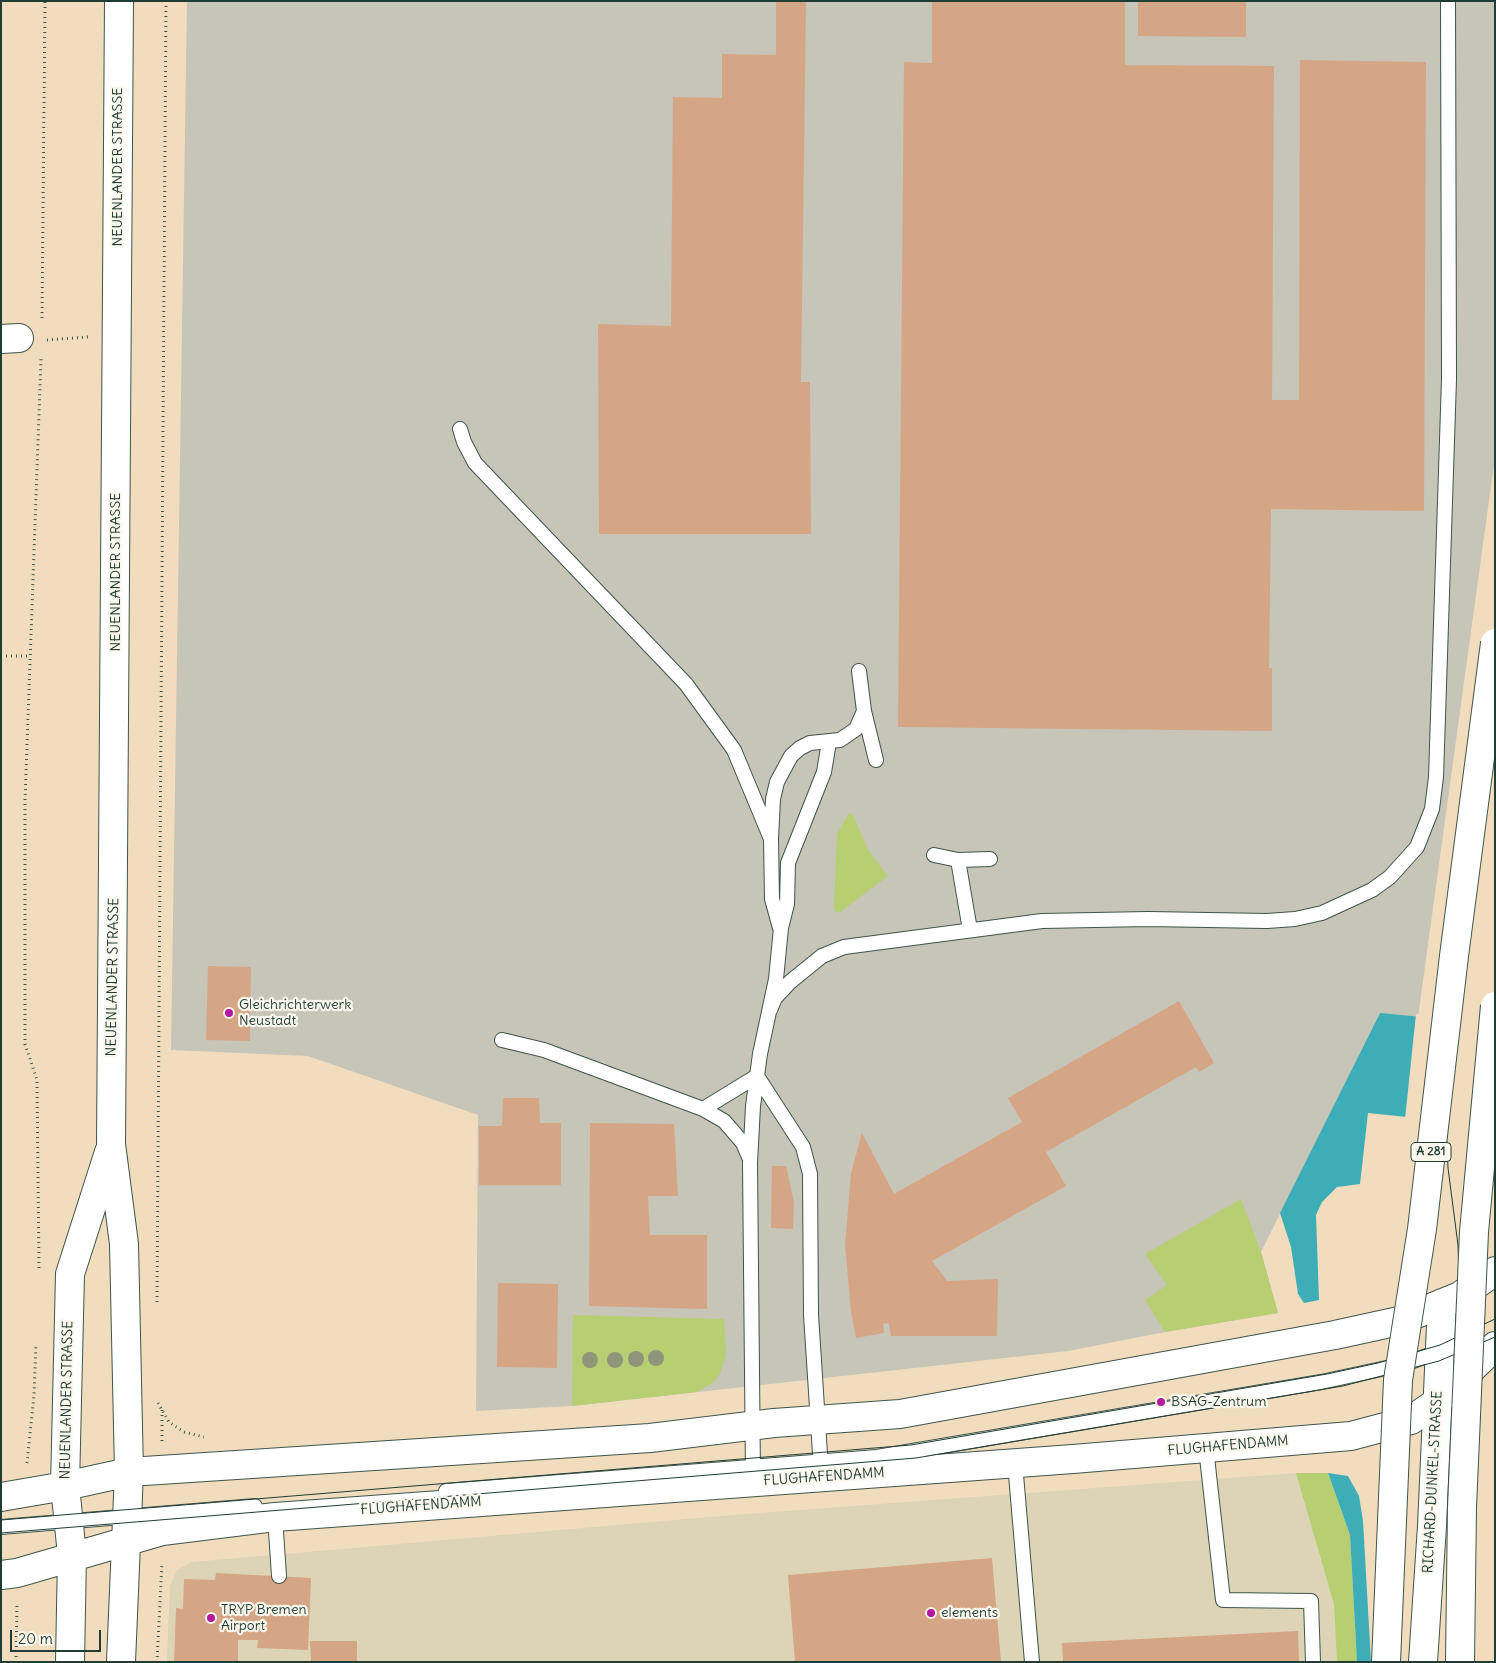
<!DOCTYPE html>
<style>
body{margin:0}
#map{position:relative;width:1496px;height:1663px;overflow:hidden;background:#f1ddbd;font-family:Delius,sans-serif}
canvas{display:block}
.frame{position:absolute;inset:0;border:2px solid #1f3d34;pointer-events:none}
.scale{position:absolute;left:10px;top:1630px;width:91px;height:22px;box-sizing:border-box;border:2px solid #1f3d34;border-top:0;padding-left:6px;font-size:15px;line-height:18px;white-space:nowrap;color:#1f3d34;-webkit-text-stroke:4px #fbf7ec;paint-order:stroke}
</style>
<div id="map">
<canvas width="1496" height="1663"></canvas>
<div class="frame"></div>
<div class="scale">20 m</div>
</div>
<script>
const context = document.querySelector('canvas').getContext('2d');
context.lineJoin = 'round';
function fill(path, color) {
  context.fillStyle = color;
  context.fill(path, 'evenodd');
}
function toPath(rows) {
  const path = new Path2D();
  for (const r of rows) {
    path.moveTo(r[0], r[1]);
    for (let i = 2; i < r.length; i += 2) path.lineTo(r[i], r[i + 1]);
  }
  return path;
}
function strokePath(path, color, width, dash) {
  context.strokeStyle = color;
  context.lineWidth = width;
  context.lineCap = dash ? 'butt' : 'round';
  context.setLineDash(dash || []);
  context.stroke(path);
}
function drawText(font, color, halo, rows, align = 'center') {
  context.font = font + ' Delius,sans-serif';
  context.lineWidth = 4.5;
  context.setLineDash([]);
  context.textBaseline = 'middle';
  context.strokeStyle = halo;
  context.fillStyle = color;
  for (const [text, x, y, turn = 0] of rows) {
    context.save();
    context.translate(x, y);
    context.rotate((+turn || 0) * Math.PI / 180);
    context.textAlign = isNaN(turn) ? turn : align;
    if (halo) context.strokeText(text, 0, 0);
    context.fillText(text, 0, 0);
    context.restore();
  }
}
fill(toPath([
 [1296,1473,1362,1662,167,1662,170,1586,177,1570,192,1562,732,1515]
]), '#ddd4b5');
fill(toPath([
 [187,1,1495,1,1495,457,1414,1046,1380,1013,1261,1252,1278,1313,1165,1332,1068,1351,572,1406,476,1411,478,1115,308,1056,171,1050]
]), '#c7c4b8');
fill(toPath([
 [849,813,854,817,868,850,888,876,839,913,835,911,834,907,837,834],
 [1241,1199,1261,1252,1278,1313,1165,1332,1145,1300,1167,1285,1145,1254],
 [573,1315,724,1319,726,1352,721,1372,714,1382,697,1392,572,1406],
 [1296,1473,1328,1473,1350,1535,1357,1662,1337,1662,1334,1604]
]), '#b8ce72');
fill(toPath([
 [1380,1013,1495,1024,1407,1117,1368,1113,1360,1184,1337,1187,1322,1202,1316,1215,1319,1300,1304,1303,1298,1294,1291,1247,1280,1213],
 [1328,1473,1348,1476,1359,1496,1363,1521,1371,1662,1357,1662,1350,1535]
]), '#3daeb7');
fill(toPath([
 [1416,1014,1495,1022,1495,1126,1405,1119]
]), '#f1ddbd');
fill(toPath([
 [776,1,806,1,801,382,810,382,811,534,599,534,598,324,671,326,673,97,722,98,722,54,776,55],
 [932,1,1125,1,1125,65,1274,66,1272,400,1299,400,1300,60,1426,62,1424,511,1271,509,1269,668,1272,668,1272,731,898,727,904,62,932,63],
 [1138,1,1246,1,1246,37,1138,36],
 [208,966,251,967,250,1041,206,1040],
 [1179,1001,1214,1063,1199,1072,1196,1067,1046,1152,1066,1186,932,1261,947,1281,998,1279,997,1336,891,1336,889,1323,883,1324,884,1333,856,1338,851,1311,845,1245,851,1173,862,1133,894,1194,1022,1122,1008,1098],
 [503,1098,539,1098,540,1123,561,1123,561,1185,479,1185,479,1126,502,1126],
 [590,1123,674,1124,678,1196,648,1196,650,1235,707,1235,707,1309,589,1306],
 [772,1166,786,1166,794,1202,793,1229,771,1228],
 [498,1283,558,1284,557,1368,497,1367],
 [992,1558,1001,1662,795,1662,788,1575],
 [216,1573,311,1578,308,1650,257,1648,258,1640,238,1640,238,1662,174,1662,176,1608,183,1609,184,1579,215,1580],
 [1298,1631,1299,1662,1063,1662,1062,1643],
 [310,1641,357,1641,357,1662,311,1662]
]), '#d5a685');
const lane = toPath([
 [460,429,464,442,475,463,686,684,734,750,771,839],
 [864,711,876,760],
 [934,855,958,860],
 [780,928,772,899,771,839,773,799,777,782,791,756,800,748,810,743,840,740,856,729,864,711,859,671],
 [970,930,958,860,990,859],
 [770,1010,775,998,790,982,822,956,844,947,1042,921,1148,919,1267,921,1295,919,1322,913,1372,890,1390,877,1417,847,1432,809,1436,777,1449,379,1448,1],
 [502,1040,544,1050,703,1109,724,1121,743,1143,749,1157],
 [757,1076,803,1147,810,1174,811,1315,821,1469],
 [703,1109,757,1076],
 [1206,1448,1223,1600,1311,1601,1313,1662],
 [1015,1463,1032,1662],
 [753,1476,750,1163,753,1106,760,1054,776,979,781,928,787,904,788,863,824,772,828,748],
 [446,1491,877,1457,1321,1382,1405,1364,1440,1351],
 [275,1517,279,1576],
 [1,1527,255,1506]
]);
const street = toPath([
 [1,339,19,338]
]);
const secondary = toPath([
 [119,1,111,1144,124,1244,129,1472,121,1662],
 [1,1497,65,1486,129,1472,650,1438,774,1423,900,1414,1335,1335,1399,1321,1460,1296,1495,1271],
 [1,1575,17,1573,162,1531,275,1517,1073,1459,1351,1436,1411,1420,1437,1402,1495,1346],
 [70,1662,72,1555,65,1486,70,1274,109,1152],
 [1423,1662,1432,1526,1442,1303]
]);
strokePath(lane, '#3e5549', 16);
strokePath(street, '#3e5549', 30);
strokePath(secondary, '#3e5549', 30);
strokePath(toPath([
 [42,318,45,1],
 [47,340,88,337],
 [1,656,30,656],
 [39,1268,37,1080,25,1044,25,801,41,359],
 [157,1302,166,1],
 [158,1403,169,1422,184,1432,204,1437],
 [162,1410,162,1441],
 [27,1463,34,1395,36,1344],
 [16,1662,17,1603],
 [157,1662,162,1563]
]), '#3e5549', 3, [1, 4]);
strokePath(lane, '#fff', 14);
strokePath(street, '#fff', 28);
strokePath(secondary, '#fff', 28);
strokePath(toPath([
 [1445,1101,1448,1168,1458,1245,1461,1336,1456,1662],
 [1,1520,911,1445,1327,1374,1378,1363,1440,1345,1495,1319],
 [1,1533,916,1458,1343,1386,1439,1361,1495,1337]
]), '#1f3d34', 1);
const highwayBridge = toPath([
 [1386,1662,1398,1380,1422,1229,1454,956,1495,643],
 [1460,1662,1462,1507,1474,1232,1495,1006]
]);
strokePath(highwayBridge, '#3e5549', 30, []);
strokePath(highwayBridge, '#fff', 28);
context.fillStyle = '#8f9578';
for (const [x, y] of [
 [656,1358],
 [636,1359],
 [590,1360],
 [615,1360]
]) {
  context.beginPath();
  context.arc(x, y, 8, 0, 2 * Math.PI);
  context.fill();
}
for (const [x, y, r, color] of [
 [229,1013,5,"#b5179e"],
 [1161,1402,5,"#b5179e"],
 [931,1613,5,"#b5179e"],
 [211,1618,5,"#b5179e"]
]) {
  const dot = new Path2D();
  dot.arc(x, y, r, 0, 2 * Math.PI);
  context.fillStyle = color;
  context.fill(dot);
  strokePath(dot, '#fbf7ec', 2);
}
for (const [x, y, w] of [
 [1431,1152,40]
]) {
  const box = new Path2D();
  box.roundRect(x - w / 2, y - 9.5, w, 19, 4);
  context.fillStyle = '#fbf7ec';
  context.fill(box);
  strokePath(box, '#1f3d34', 1);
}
drawText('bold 12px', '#1f3d34', null, [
 ["A 281",1431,1152]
]);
drawText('14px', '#1f3d34', '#fbf7ec', [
 ["NEUENLANDER STRASSE",118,167,-90],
 ["NEUENLANDER STRASSE",116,572,-90],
 ["NEUENLANDER STRASSE",113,977,-89],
 ["NEUENLANDER STRASSE",67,1400,-89],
 ["FLUGHAFENDAMM",1228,1446,-5],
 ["FLUGHAFENDAMM",824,1477,-4],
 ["RICHARD-DUNKEL-STRASSE",1433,1482,-87],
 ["FLUGHAFENDAMM",421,1506,-4]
]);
drawText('14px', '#1f3d34', '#fbf7ec', [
 ["Gleichrichterwerk",239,1005],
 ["Neustadt",239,1021],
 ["BSAG-Zentrum",1171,1402],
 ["TRYP Bremen",221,1610],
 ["Airport",221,1626],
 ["elements",941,1613]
], 'left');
</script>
